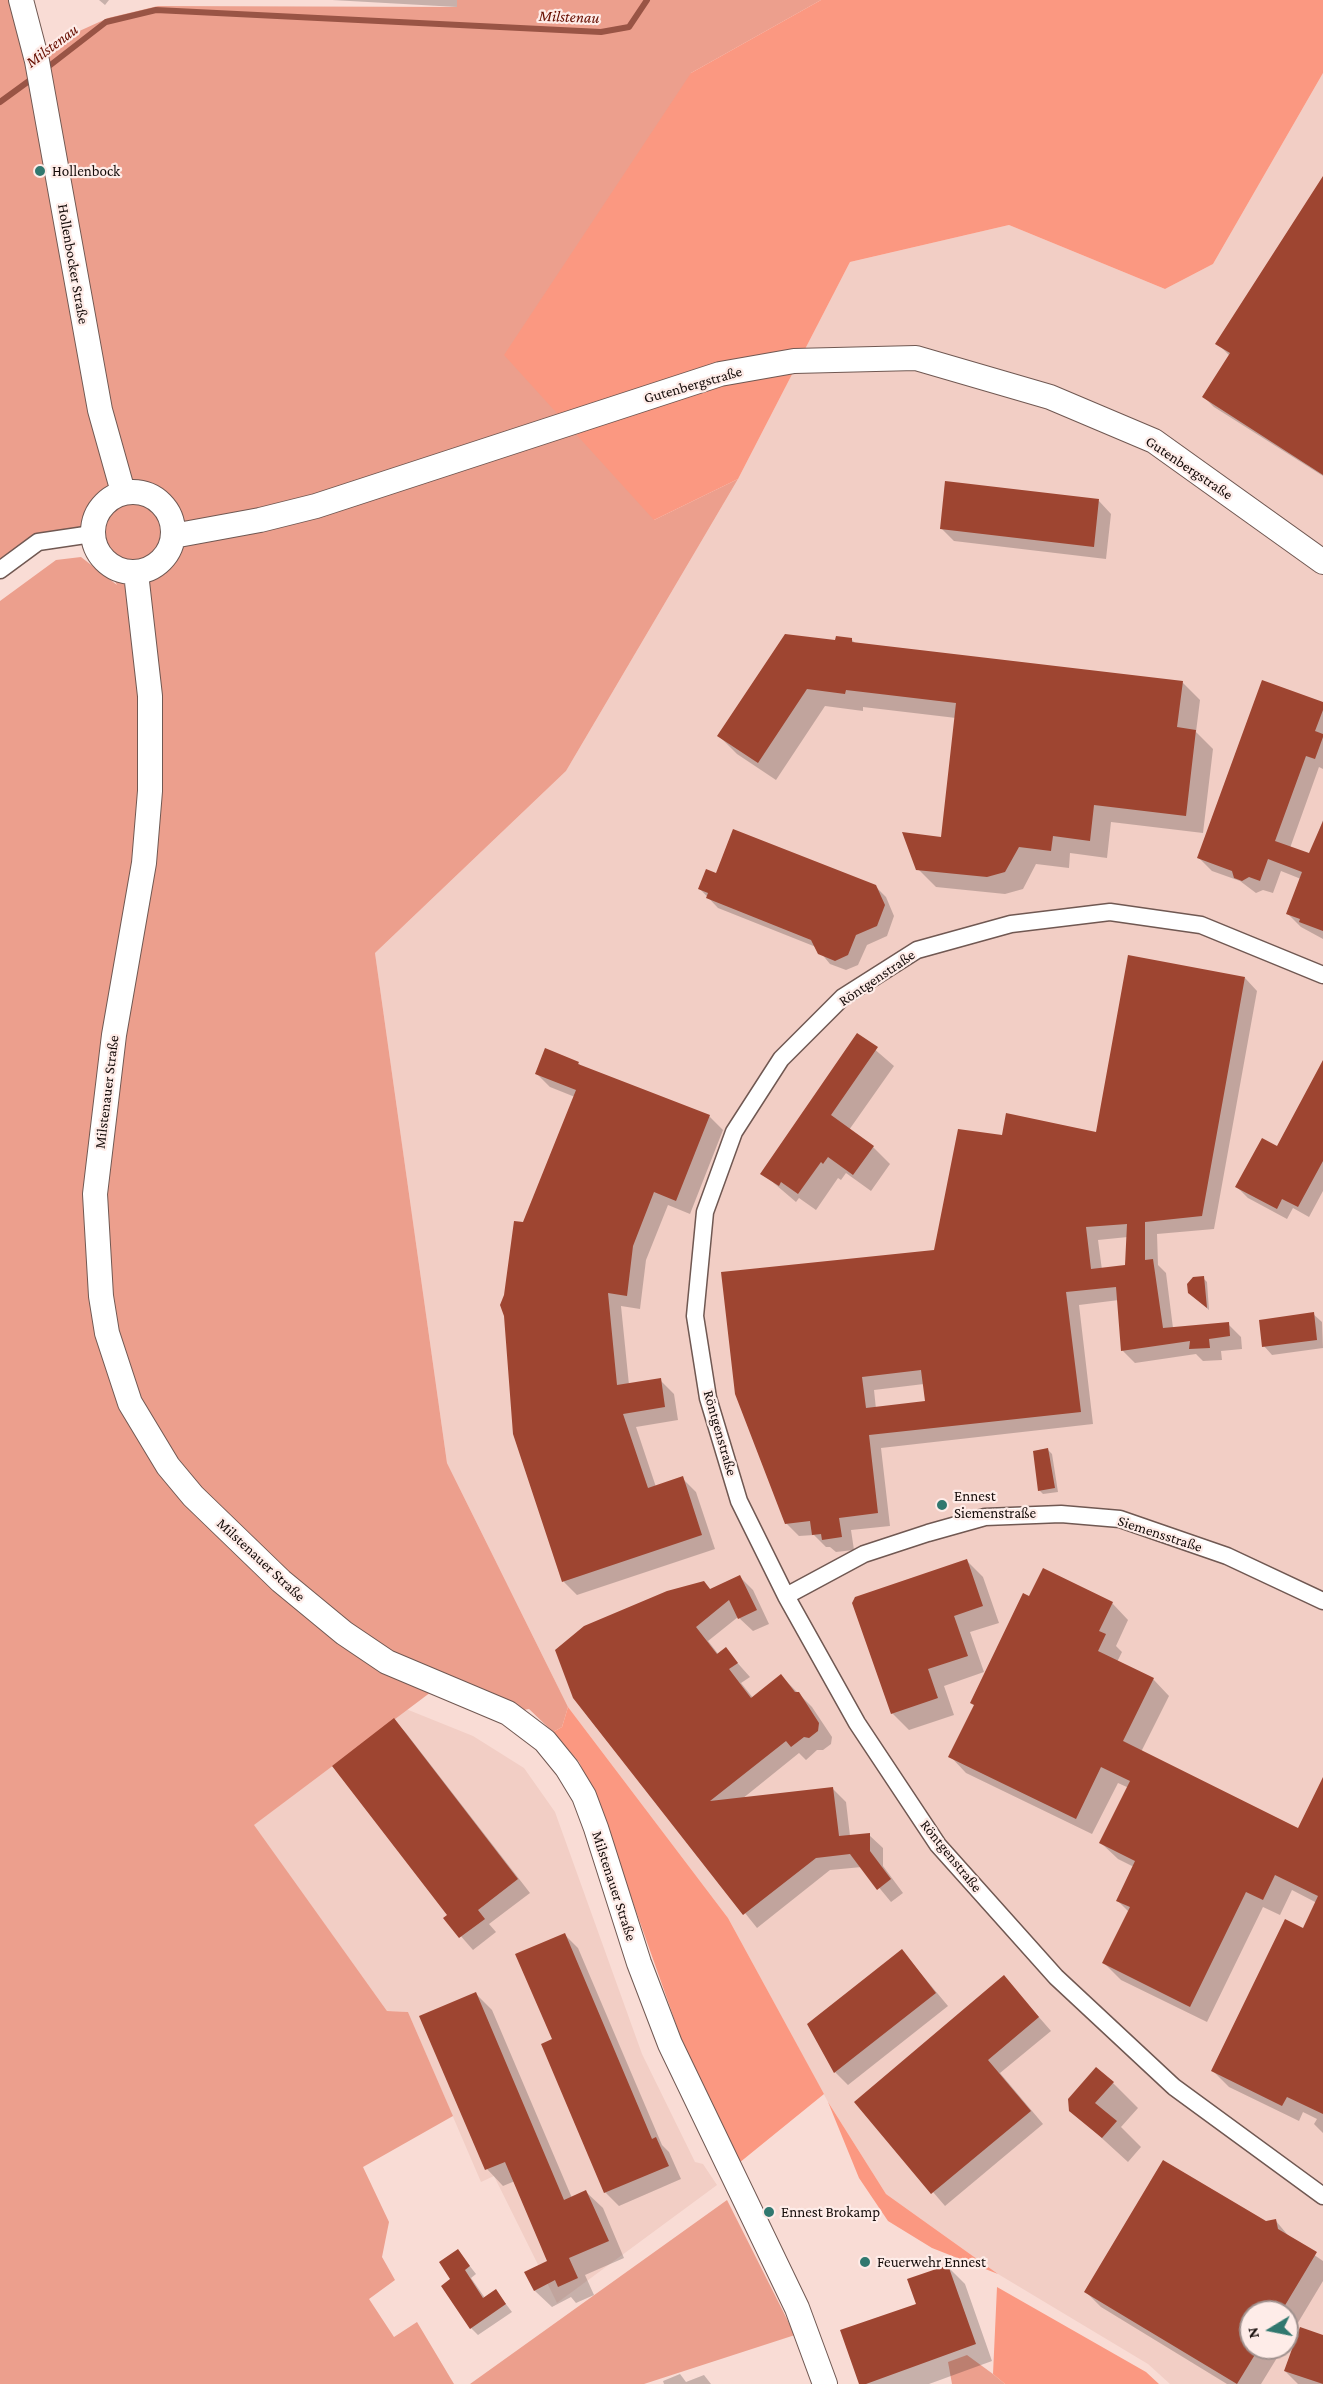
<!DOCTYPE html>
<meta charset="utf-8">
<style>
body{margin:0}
#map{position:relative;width:1323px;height:2384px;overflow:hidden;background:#f9dcd5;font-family:"Crimson Pro",serif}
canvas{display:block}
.north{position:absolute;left:1239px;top:2300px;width:60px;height:60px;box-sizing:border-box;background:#feece8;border:2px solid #a1928f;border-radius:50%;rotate:260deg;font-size:16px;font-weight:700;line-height:24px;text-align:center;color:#150c0a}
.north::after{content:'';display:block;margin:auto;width:21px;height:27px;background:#31786f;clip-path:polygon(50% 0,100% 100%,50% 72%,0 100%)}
</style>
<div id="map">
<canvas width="1323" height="2384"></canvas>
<div class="north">N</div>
</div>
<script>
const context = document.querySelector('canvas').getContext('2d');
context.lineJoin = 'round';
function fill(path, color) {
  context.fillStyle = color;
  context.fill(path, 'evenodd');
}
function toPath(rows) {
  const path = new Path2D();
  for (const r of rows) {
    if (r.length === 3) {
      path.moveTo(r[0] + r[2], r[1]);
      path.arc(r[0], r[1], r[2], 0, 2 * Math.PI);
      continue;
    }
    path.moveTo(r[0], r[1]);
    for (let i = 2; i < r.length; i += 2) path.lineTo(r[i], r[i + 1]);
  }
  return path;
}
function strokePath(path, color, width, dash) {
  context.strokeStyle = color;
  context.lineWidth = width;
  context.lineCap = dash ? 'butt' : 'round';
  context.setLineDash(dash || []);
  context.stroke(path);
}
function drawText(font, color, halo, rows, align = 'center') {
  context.font = font + ' "Crimson Pro",serif';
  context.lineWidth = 4.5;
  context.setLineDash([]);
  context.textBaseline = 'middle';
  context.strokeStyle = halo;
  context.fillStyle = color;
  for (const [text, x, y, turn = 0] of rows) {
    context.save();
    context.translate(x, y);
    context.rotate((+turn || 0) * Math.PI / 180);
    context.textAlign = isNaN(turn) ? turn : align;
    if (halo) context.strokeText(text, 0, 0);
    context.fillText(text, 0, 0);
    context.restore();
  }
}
fill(toPath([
 [1323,73,1323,2384,1170,2384,1148,2364,998,2274,886,2194,828,2102,728,1918,568,1707,447,1463,375,953,566,771,738,479,850,262,1009,225,1165,289,1213,264],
 [1251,2312,1287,2312,1287,2348,1251,2348],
 [406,1709,473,1736,524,1768,555,1812,642,2054,695,2162,703,2164,717,2185,557,2303,494,2176,481,2182,408,2012,387,2011,253,1825]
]), '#f2cec5');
fill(toPath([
 [0,0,21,0,37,61,53,43,108,18,158,6,457,7,457,0,821,0,691,73,654,520,738,479,566,771,375,953,447,1463,568,1707,562,1727,553,1732,529,1709,508,1713,439,1686,254,1825,387,2011,408,2012,453,2116,363,2167,389,2222,382,2257,395,2280,369,2299,394,2337,417,2322,454,2384,0,2384,0,601,56,560,81,557,117,585,94,544,38,542,0,570],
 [727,2200,795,2335,644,2384,470,2384],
 [967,2355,993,2374,1005,2384,952,2384,948,2362]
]), '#ec9f8d');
fill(toPath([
 [821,0,1323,0,1323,73,1213,264,1165,289,1009,225,850,262,738,479,654,520,504,355,691,73],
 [568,1707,728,1918,824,2094,739,2163,687,2055,597,1801,579,1762,553,1732,562,1727],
 [828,2102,886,2194,998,2274,932,2248,888,2221,859,2178],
 [997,2287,1146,2372,1159,2384,1005,2384,993,2374]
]), '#fb9881');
fill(toPath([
 [99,0,109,0,105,5],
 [332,0,457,0,457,7],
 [1323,179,1323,476,1214,407,1204,397,1230,356,1217,343],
 [1099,501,1111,514,1106,559,954,541,941,528],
 [851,639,856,644,1182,682,1200,700,1196,732,1213,749,1203,833,1111,822,1107,858,1070,853,1069,868,1036,864,1023,889,1005,894,936,887,918,869,942,838,956,718,863,707,863,711,825,706,776,780,737,754,719,736,837,642],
 [1323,703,1323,769,1319,767,1290,848,1310,855,1323,820,1323,939,1301,927,1288,914,1301,879,1281,871,1273,893,1263,890,1256,893,1240,881,1212,871,1199,858],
 [717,875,875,886,886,897,894,916,887,936,867,945,858,965,846,970,830,964,816,947,718,908,699,888],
 [1245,978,1257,991,1214,1229,1157,1234,1158,1265,1166,1273,1173,1328,1228,1324,1241,1337,1242,1349,1221,1351,1222,1360,1203,1361,1196,1354,1135,1363,1123,1351,1119,1300,1079,1305,1093,1424,881,1448,890,1526,851,1530,854,1550,836,1552,830,1547,826,1547,814,1535,799,1536,786,1523,737,1393,935,1252,1004,1136,1097,1134],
 [1128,1237,1126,1266,1102,1270,1098,1240],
 [924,1384,927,1403,876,1409,874,1390],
 [858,1035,894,1066,849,1130,873,1147,890,1164,871,1191,846,1173,841,1180,838,1178,816,1210,799,1198,796,1202,762,1173],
 [578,1063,582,1067,709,1116,723,1130,690,1214,668,1205,646,1260,640,1309,621,1306,629,1385,660,1380,674,1394,678,1420,636,1427,656,1487,682,1478,696,1492,715,1549,577,1595,564,1582,514,1434,524,1224,575,1097,550,1087,536,1073],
 [1323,1064,1323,1191,1309,1217,1293,1208,1287,1219,1248,1198,1237,1187,1277,1148],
 [1203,1278,1207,1282,1209,1310,1194,1297],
 [1313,1314,1322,1322,1323,1348,1272,1355,1264,1346],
 [1048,1450,1052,1454,1058,1492,1043,1494,1039,1490],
 [966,1560,983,1577,999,1623,970,1632,984,1672,944,1686,954,1715,909,1730,892,1713],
 [740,1577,753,1590,769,1624,753,1631,738,1617,708,1641,719,1655,725,1649,750,1677,741,1683,753,1698,781,1676,812,1707,832,1737,831,1744,823,1750,817,1750,806,1760,799,1753,742,1799,833,1789,846,1802,850,1836,869,1835,883,1848,883,1866,903,1893,891,1902,862,1867,830,1870,757,1928,585,1713,704,1583,711,1590],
 [1030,1598,1112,1603,1128,1620,1116,1646,1122,1652,1117,1662,1153,1679,1169,1696,1141,1752,1299,1830,1323,1780,1323,2133,1314,2124,1317,2119,1303,2112,1299,2121,1229,2087,1213,2071,1304,1930,1317,1903,1292,1890,1280,1915,1263,1907,1207,2022,1121,1980,1104,1963,1129,1912,1118,1901,1134,1867,1118,1859,1101,1843,1129,1788,1118,1783,1092,1834,966,1773,950,1756],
 [394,1720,406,1733,530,1893,489,1924,496,1932,473,1950,445,1918,449,1915],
 [565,1935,578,1948,662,2145,669,2152,681,2179,619,2206,605,2192,554,2040],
 [902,1951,948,2006,848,2085,835,2072,809,2025],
 [1004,1977,1051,2031,1000,2073,1043,2124,945,2206,856,2102],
 [475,1993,492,2010,572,2198,586,2192,603,2208,624,2258,585,2275,594,2295,576,2303,571,2297,552,2307,535,2291,526,2273,549,2261,515,2181,503,2186,487,2169],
 [1113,2083,1138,2108,1121,2127,1141,2147,1128,2162,1071,2110],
 [1276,2221,1291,2239,1323,2261,1323,2281,1287,2341,1287,2312,1251,2312,1251,2348,1283,2348,1261,2384,1227,2384,1101,2307,1086,2292],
 [458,2251,476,2274,471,2278,485,2298,496,2291,512,2312,478,2335,471,2328,452,2280],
 [948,2267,965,2284,992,2361,929,2384,861,2384],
 [1323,2337,1323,2384,1298,2384,1285,2371],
 [680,2374,686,2382,704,2375,711,2384,664,2384,663,2381]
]), '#0003');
strokePath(toPath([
 [44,70,106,22,156,10,601,32,629,27,647,0],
 [0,102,33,78]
]), '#995445', 6);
fill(toPath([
 [1323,176,1323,475,1202,397,1230,353,1215,344],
 [945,481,1099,499,1094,547,940,529],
 [785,634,835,640,836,636,852,638,852,642,1183,681,1177,727,1196,730,1186,816,1094,805,1090,841,1053,836,1051,851,1019,847,1005,872,987,877,916,870,902,832,941,837,956,703,846,690,845,694,807,689,758,763,717,736],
 [1262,680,1323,702,1323,710,1315,731,1323,734,1323,737,1315,759,1306,756,1275,841,1309,853,1323,821,1323,931,1299,922,1300,919,1286,914,1302,872,1268,859,1260,881,1249,877,1242,881,1234,878,1232,871,1197,858],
 [733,829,876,885,885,905,877,926,856,935,848,955,835,961,818,954,811,940,706,898,708,893,698,889,706,869,716,873],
 [1128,955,1245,977,1202,1216,1145,1222,1145,1260,1153,1259,1163,1328,1229,1322,1230,1336,1209,1339,1210,1348,1189,1349,1190,1341,1121,1351,1116,1287,1066,1292,1081,1412,869,1435,878,1513,839,1518,842,1537,822,1540,821,1534,812,1535,810,1521,785,1524,735,1394,721,1272,934,1250,958,1129,1002,1135,1006,1113,1096,1132],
 [1127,1224,1125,1265,1091,1269,1086,1227],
 [921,1370,925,1401,866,1408,862,1377],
 [857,1033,878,1047,831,1115,874,1146,853,1175,828,1157,823,1164,821,1162,798,1194,781,1182,779,1186,760,1174],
 [545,1048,579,1062,578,1064,710,1115,676,1201,654,1192,633,1246,627,1296,608,1293,617,1385,661,1378,665,1407,623,1414,648,1488,683,1476,702,1535,562,1582,513,1434,504,1316,500,1305,504,1295,514,1221,523,1222,576,1090,535,1074],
 [1323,1060,1323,1161,1298,1207,1282,1199,1277,1209,1235,1187,1262,1138,1277,1146],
 [1204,1276,1207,1308,1188,1293,1187,1284,1193,1277],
 [1314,1312,1317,1340,1262,1347,1259,1320],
 [1048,1448,1055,1488,1038,1491,1033,1451],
 [967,1559,983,1606,954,1616,968,1656,928,1669,938,1698,891,1714,852,1603,855,1597],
 [1043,1568,1113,1602,1099,1631,1106,1634,1098,1651,1154,1678,1123,1741,1298,1828,1323,1777,1323,2114,1287,2097,1282,2106,1211,2071,1285,1919,1303,1928,1318,1896,1275,1875,1263,1900,1246,1892,1190,2007,1102,1963,1130,1907,1116,1901,1135,1861,1099,1843,1130,1781,1101,1767,1076,1819,948,1757,974,1705,970,1703,1023,1593,1029,1596],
 [740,1575,757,1610,738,1619,729,1600,696,1627,717,1654,726,1647,738,1663,729,1669,751,1698,781,1674,795,1692,799,1692,819,1723,818,1731,809,1738,804,1737,791,1747,786,1741,710,1801,833,1787,839,1836,870,1833,870,1851,891,1879,877,1890,850,1854,816,1858,743,1915,573,1698,555,1650,584,1626,667,1591,704,1581,710,1589],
 [394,1718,518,1879,478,1910,485,1919,459,1938,443,1918,447,1915,332,1766],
 [565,1933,652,2139,656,2137,669,2166,604,2193,541,2044,552,2039,515,1954],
 [902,1949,936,1993,834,2073,807,2024],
 [1004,1975,1039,2017,988,2060,1031,2111,931,2194,854,2102],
 [476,1992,564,2200,586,2190,609,2241,569,2258,578,2278,558,2287,555,2280,534,2291,524,2272,547,2261,505,2162,485,2170,419,2016],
 [1096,2067,1114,2082,1095,2103,1117,2121,1102,2138,1069,2111,1068,2099],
 [1163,2160,1266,2221,1276,2219,1278,2229,1317,2252,1281,2312,1251,2312,1251,2348,1259,2348,1237,2384,1084,2292],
 [458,2249,470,2266,465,2270,483,2298,496,2289,506,2304,470,2329,441,2286,450,2279,439,2262],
 [948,2265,976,2344,866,2384,859,2384,840,2330,916,2304,907,2279],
 [1300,2327,1323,2335,1323,2384,1284,2371]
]), '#9e4531');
const street = toPath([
 [0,570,38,542,92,534],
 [1323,975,1201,925,1110,912,1011,924,917,950,843,997,781,1059,734,1132,705,1212,695,1316,708,1398,739,1501,786,1596,857,1723,938,1845,1056,1977,1174,2087,1323,2196],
 [786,1596,864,1554,928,1533,985,1517,1061,1514,1120,1519,1227,1556,1323,1601]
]);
const secondary = toPath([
 [21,0,37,61,100,410,123,492],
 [133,532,40],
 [173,536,260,520,316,506,720,374,794,361,916,358,1050,397,1154,441,1323,562],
 [136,573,150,696,150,791,144,863,114,1035,95,1194,101,1296,107,1333,130,1403,168,1466,193,1496,281,1581,344,1633,387,1662,508,1713,545,1741,567,1768,584,1796,596,1828,639,1963,670,2044,797,2308,825,2384]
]);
strokePath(street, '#705852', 19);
strokePath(secondary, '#705852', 26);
strokePath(street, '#fff', 16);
strokePath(secondary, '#fff', 24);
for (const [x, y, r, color] of [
 [40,171,6,"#31786f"],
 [942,1505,6,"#31786f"],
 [769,2212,6,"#31786f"],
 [865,2262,6,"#31786f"]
]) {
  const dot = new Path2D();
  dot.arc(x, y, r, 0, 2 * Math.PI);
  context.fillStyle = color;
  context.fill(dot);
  strokePath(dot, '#feece8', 2);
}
drawText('15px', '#150c0a', '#feece8', [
 ["Hollenbock",52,171],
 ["Ennest",954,1496],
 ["Siemenstraße",954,1513],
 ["Ennest Brokamp",781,2212],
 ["Feuerwehr Ennest",877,2262]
], 'left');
drawText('15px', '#150c0a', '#feece8', [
 ["Hollenbocker Straße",73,264,80],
 ["Gutenbergstraße",693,385,-16],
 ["Gutenbergstraße",1189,468,34],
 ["Röntgenstraße",877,978,-34],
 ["Milstenauer Straße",107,1092,-83],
 ["Röntgenstraße",720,1433,74],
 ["Siemensstraße",1160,1534,18],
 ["Milstenauer Straße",261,1560,43],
 ["Röntgenstraße",951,1856,51],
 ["Milstenauer Straße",614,1886,72]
]);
drawText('italic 16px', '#660e00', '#feece8', [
 ["Milstenau",569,17,2],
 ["Milstenau",52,46,-37]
]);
</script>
